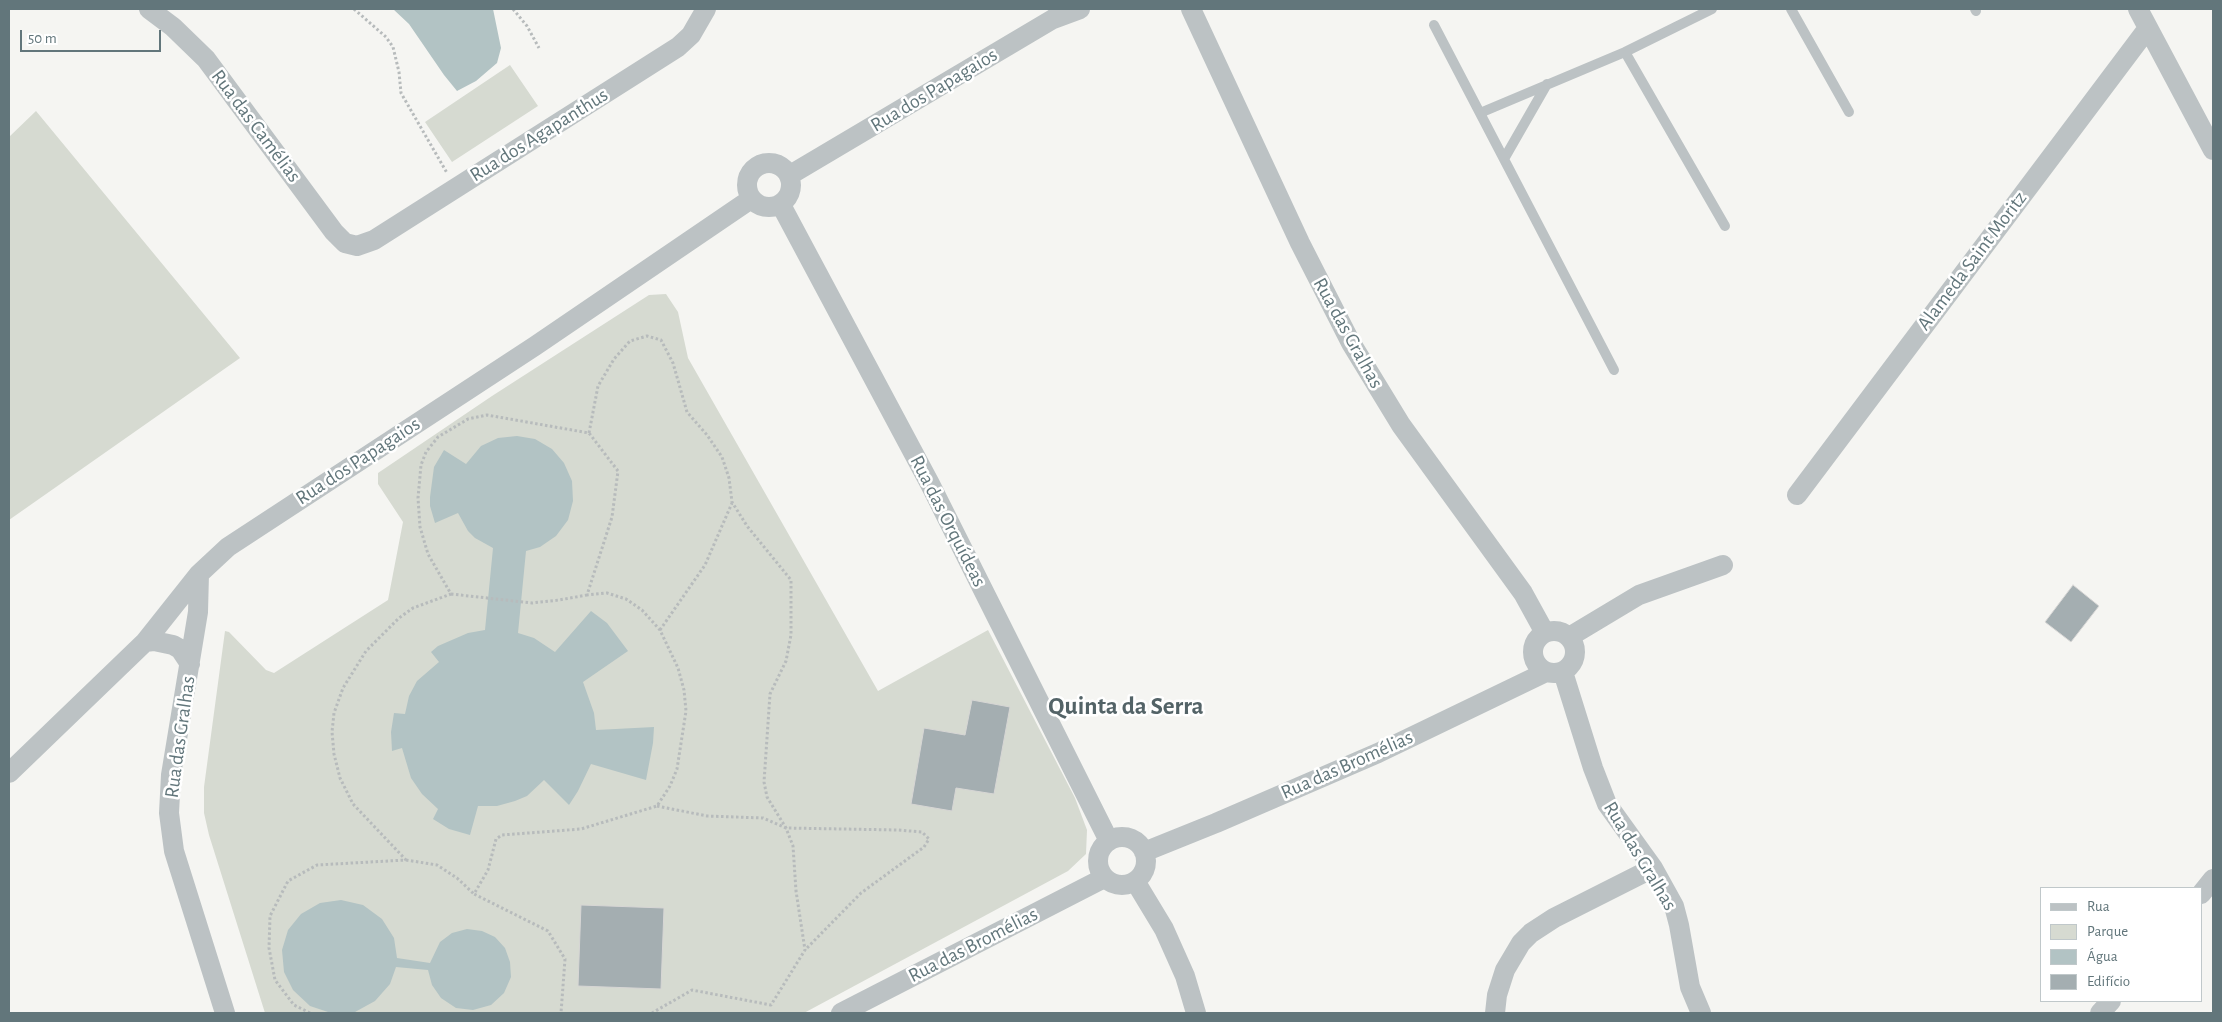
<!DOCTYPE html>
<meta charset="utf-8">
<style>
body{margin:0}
#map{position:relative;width:2222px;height:1022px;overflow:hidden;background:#f5f5f2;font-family:"Alegreya Sans",sans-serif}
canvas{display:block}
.frame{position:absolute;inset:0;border:10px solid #62767b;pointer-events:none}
.legend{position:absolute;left:2040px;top:887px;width:162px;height:115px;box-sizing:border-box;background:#fff;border:1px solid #c0c8ca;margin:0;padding:6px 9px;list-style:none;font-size:15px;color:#62767b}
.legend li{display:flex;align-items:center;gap:10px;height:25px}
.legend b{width:25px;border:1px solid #c0c8ca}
.scale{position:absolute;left:20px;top:30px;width:141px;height:22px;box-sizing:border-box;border:2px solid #62767b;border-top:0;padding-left:6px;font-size:15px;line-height:18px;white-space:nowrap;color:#62767b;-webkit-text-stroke:4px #fff;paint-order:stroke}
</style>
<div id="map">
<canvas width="2222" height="1022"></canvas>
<div class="frame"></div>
<ul class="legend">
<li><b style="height:6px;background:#bcc2c4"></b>Rua</li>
<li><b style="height:14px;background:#d6dad1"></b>Parque</li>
<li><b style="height:14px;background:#b2c3c4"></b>Água</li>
<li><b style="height:14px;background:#a4aeb1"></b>Edifício</li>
</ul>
<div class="scale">50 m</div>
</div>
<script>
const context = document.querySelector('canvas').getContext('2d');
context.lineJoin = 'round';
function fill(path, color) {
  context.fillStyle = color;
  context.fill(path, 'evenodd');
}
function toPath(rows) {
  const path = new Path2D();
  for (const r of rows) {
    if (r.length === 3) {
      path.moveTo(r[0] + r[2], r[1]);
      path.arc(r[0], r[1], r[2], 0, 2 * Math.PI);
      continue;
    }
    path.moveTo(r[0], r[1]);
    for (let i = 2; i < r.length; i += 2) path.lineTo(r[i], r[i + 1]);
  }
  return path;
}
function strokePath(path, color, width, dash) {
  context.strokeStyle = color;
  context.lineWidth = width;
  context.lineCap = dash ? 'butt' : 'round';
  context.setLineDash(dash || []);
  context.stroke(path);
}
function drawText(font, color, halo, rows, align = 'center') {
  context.font = font + ' "Alegreya Sans",sans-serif';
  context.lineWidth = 5;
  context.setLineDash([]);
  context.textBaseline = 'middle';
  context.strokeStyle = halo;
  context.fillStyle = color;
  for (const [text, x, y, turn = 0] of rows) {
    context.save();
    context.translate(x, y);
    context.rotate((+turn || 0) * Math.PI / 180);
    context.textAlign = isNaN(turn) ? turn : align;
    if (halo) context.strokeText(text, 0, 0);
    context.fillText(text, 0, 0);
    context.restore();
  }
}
fill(toPath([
 [510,65,538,106,452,162,425,122],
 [36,111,240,358,9,520,9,137],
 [666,294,678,312,688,358,878,691,988,630,1075,798,1087,830,1086,854,1068,871,804,1013,265,1013,209,835,204,813,204,787,225,631,229,632,266,670,274,673,388,600,403,522,378,484,378,473,492,396,649,295]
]), '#d6dad1');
fill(toPath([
 [393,9,493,9,501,48,497,63,476,81,457,91,444,75,409,24],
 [517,436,535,439,552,449,564,463,572,481,573,501,568,520,556,536,540,547,526,551,518,633,534,638,555,652,591,611,607,623,628,651,583,682,594,713,596,730,654,727,653,743,646,780,591,764,578,791,569,805,544,780,527,796,515,801,497,806,478,806,470,835,449,829,433,819,438,809,422,794,411,778,402,748,392,751,391,732,394,713,405,714,409,696,417,681,439,662,431,652,438,646,468,633,485,630,493,548,475,538,468,531,458,513,435,523,430,506,430,497,434,467,444,450,466,464,481,446,498,438],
 [341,900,363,905,382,919,394,938,397,958,430,963,440,942,452,933,467,929,482,931,495,937,505,948,510,962,511,977,504,993,491,1005,473,1010,456,1008,441,998,432,985,428,970,396,967,390,984,375,1001,355,1012,331,1013,310,1006,293,990,284,972,282,950,288,930,301,914,320,903]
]), '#b2c3c4');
const building = toPath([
 [2073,585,2099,606,2071,642,2045,622,2073,585],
 [972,700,1010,707,994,794,956,788,952,811,911,804,924,728,965,735,972,700],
 [581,905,664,908,661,989,578,986,581,905]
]);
fill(building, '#a4aeb1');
strokePath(building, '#d7d6d5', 1);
strokePath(toPath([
 [354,9,386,37,393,47,399,72,401,93,447,173],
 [513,9,527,26,539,48],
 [589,433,598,386,614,359,630,341,647,336,661,340,673,363,687,412,707,435,722,457,729,478,732,502,747,526,791,580,791,635,786,661,770,694,764,782,767,797,786,828,793,846,796,891,805,950,771,1005,692,990,652,1013],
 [451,594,532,603,559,600,587,595],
 [660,630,705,565,732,503],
 [657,806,707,816,763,818,786,828,898,830,922,832,929,839,924,847,861,893,806,949],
 [406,860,437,865,457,878,474,894],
 [310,1013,294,1005,275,980,269,948,270,916,288,881,317,865,406,860,353,804,340,778,334,754,332,732,334,713,343,688,366,651,399,618,413,608,451,594,428,554,420,527,418,498,421,465,426,452,438,437,468,419,487,415,589,433,618,471,612,517,587,595,607,593,626,599,642,610,660,630,678,668,684,690,686,711,677,769,670,786,657,806,581,829,502,835,496,839,488,870,474,894,548,931,565,959,561,1013]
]), '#b7bbbc', 3, [2.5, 2.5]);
strokePath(toPath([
 [1791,9,1849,112],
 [1975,9,1976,11],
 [1434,25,1614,370],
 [1625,52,1725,226],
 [1480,113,1625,52,1712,9],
 [1504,159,1547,84]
]), '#bcc2c4', 10);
strokePath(toPath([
 [149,9,173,27,206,59,334,232,345,243,357,246,374,240,678,47,691,35,706,9],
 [1191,9,1300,243,1351,343,1401,425,1523,593,1545,633],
 [2138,9,2213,150],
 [769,185,22],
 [790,175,1053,19,1080,9],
 [781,205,930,484,1109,841],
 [1797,495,2148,28],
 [199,574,198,612,171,775,169,813,174,851,225,1013],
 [1554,652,21],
 [1569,637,1639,595,1723,565],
 [145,642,154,641,173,645,180,649,190,664],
 [1563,672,1593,768,1607,804,1653,868,1674,906,1679,925,1690,987,1701,1013],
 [9,773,145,642,199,574,228,547,535,346,751,199],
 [1122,861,24],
 [1144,852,1216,823,1378,753,1546,672],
 [1135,881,1164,929,1185,976,1196,1013],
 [2201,894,2213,879],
 [841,1013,1104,878],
 [1495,1013,1497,995,1505,970,1521,943,1531,933,1554,918,1653,868],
 [2100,1013,2111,1001]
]), '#bcc2c4', 20);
drawText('20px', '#62767b', '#fff', [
 ["Rua dos Papagaios",934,90,-31],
 ["Rua das Camélias",256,126,53],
 ["Rua dos Agapanthus",539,135,-32],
 ["Alameda Saint Moritz",1972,261,-53],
 ["Rua das Gralhas",1348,333,61],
 ["Rua dos Papagaios",358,461,-33],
 ["Rua das Orquídeas",948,521,63],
 ["Rua das Gralhas",180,737,-82],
 ["Rua das Bromélias",1347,765,-24],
 ["Rua das Gralhas",1640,856,59],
 ["Rua das Bromélias",973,945,-27]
]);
drawText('bold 25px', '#536367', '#fff', [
 ["Quinta da Serra",1126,706]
]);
</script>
